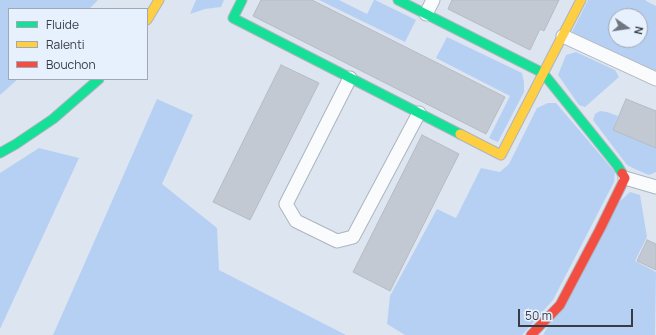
<!DOCTYPE html>
<style>
body{margin:0}
#map{position:relative;width:656px;height:335px;overflow:hidden;background:#dde5f0;font-family:Manrope,sans-serif}
canvas{display:block}
.legend{position:absolute;left:8px;top:8px;width:140px;height:72px;box-sizing:border-box;background:#e7f0fd;border:1px solid #a0a8b3;margin:0;padding:5px 7px;list-style:none;font-size:12px;color:#363b44}
.legend li{display:flex;align-items:center;gap:8px;height:20px}
.legend b{width:20px;border:1px solid #a0a8b3}
.north{position:absolute;left:608px;top:8px;width:40px;height:40px;box-sizing:border-box;background:#e7f0fd;border:1px solid #a0a8b3;border-radius:50%;rotate:103deg;font-size:11px;font-weight:700;line-height:16px;text-align:center;color:#363b44}
.north::after{content:'';display:block;margin:auto;width:14px;height:18px;background:#707680;clip-path:polygon(50% 0,100% 100%,50% 72%,0 100%)}
.scale{position:absolute;left:518px;top:309px;width:115px;height:18px;box-sizing:border-box;border:2px solid #363b44;border-top:0;padding-left:5px;font-size:12px;line-height:14px;white-space:nowrap;color:#363b44;-webkit-text-stroke:3px #e7f0fd;paint-order:stroke}
</style>
<div id="map">
<canvas width="656" height="335"></canvas>
<ul class="legend">
<li><b style="height:5px;background:#16e098"></b>Fluide</li>
<li><b style="height:5px;background:#ffcf43"></b>Ralenti</li>
<li><b style="height:5px;background:#f24e42"></b>Bouchon</li>
</ul>
<div class="north">N</div>
<div class="scale">50 m</div>
</div>
<script>
const context = document.querySelector('canvas').getContext('2d');
context.lineJoin = 'round';
function fill(path, color) {
  context.fillStyle = color;
  context.fill(path, 'evenodd');
}
function toPath(rows) {
  const path = new Path2D();
  for (const r of rows) {
    path.moveTo(r[0], r[1]);
    for (let i = 2; i < r.length; i += 2) path.lineTo(r[i], r[i + 1]);
  }
  return path;
}
function strokePath(path, color, width, dash) {
  context.strokeStyle = color;
  context.lineWidth = width;
  context.lineCap = dash ? 'butt' : 'round';
  context.setLineDash(dash || []);
  context.stroke(path);
}
fill(toPath([
 [0,0,98,0,89,9,9,9,9,79,18,79,0,95],
 [196,0,224,0,221,7,205,9,190,14],
 [319,0,339,0,367,14,374,0,375,0,416,20,405,42],
 [588,0,646,0,646,1,656,6,656,71,572,32],
 [616,16,640,16,640,40,616,40],
 [447,37,522,73,524,82,524,92,498,142,489,138,510,96,436,58],
 [576,52,615,70,619,77,585,107,579,105,558,75,566,55],
 [157,99,193,115,162,184,217,228,219,270,346,335,53,335],
 [548,103,556,103,615,172,614,182,553,300,522,335,405,335,387,324,390,296,437,209,456,218,481,168,500,172,509,164,537,108],
 [600,111,607,112,618,116,613,130,656,148,656,172,649,175,637,170,627,165,593,120,595,114],
 [39,148,79,158,0,329,0,173],
 [630,192,640,195,647,237,635,261,656,272,655,335,543,335,619,202]
]), '#b6d0f4');
const building = toPath([
 [261,0,312,0,505,97,486,134,253,16,261,0],
 [452,0,559,0,544,31,540,29,530,50,448,9,452,0],
 [281,65,319,83,250,220,213,202,281,65],
 [626,99,656,111,656,148,613,130,626,99],
 [422,135,459,154,390,291,353,272,422,135],
 [647,240,656,244,656,270,637,261,647,240]
]);
fill(building, '#c3c9d2');
strokePath(building, '#b5bbc3', 1);
const street = toPath([
 [426,14,433,0],
 [563,36,656,79],
 [350,78,286,204,296,221,337,241,353,237,419,113],
 [625,178,656,187]
]);
const fast = toPath([
 [242,0,233,18,460,134],
 [398,0,543,73,617,165,622,173],
 [0,153,16,144,53,119,99,79]
]);
const slow = toPath([
 [147,20,159,0],
 [460,134,501,155,581,0]
]);
const jam = toPath([
 [531,335,560,305,600,229,625,178,622,173]
]);
strokePath(street, '#aeb4bd', 15);
strokePath(fast, '#aeb4bd', 11);
strokePath(slow, '#aeb4bd', 11);
strokePath(jam, '#aeb4bd', 11);
strokePath(street, '#fafbfd', 13);
strokePath(fast, '#16e098', 9);
strokePath(slow, '#ffcf43', 9);
strokePath(jam, '#f24e42', 9);
</script>
